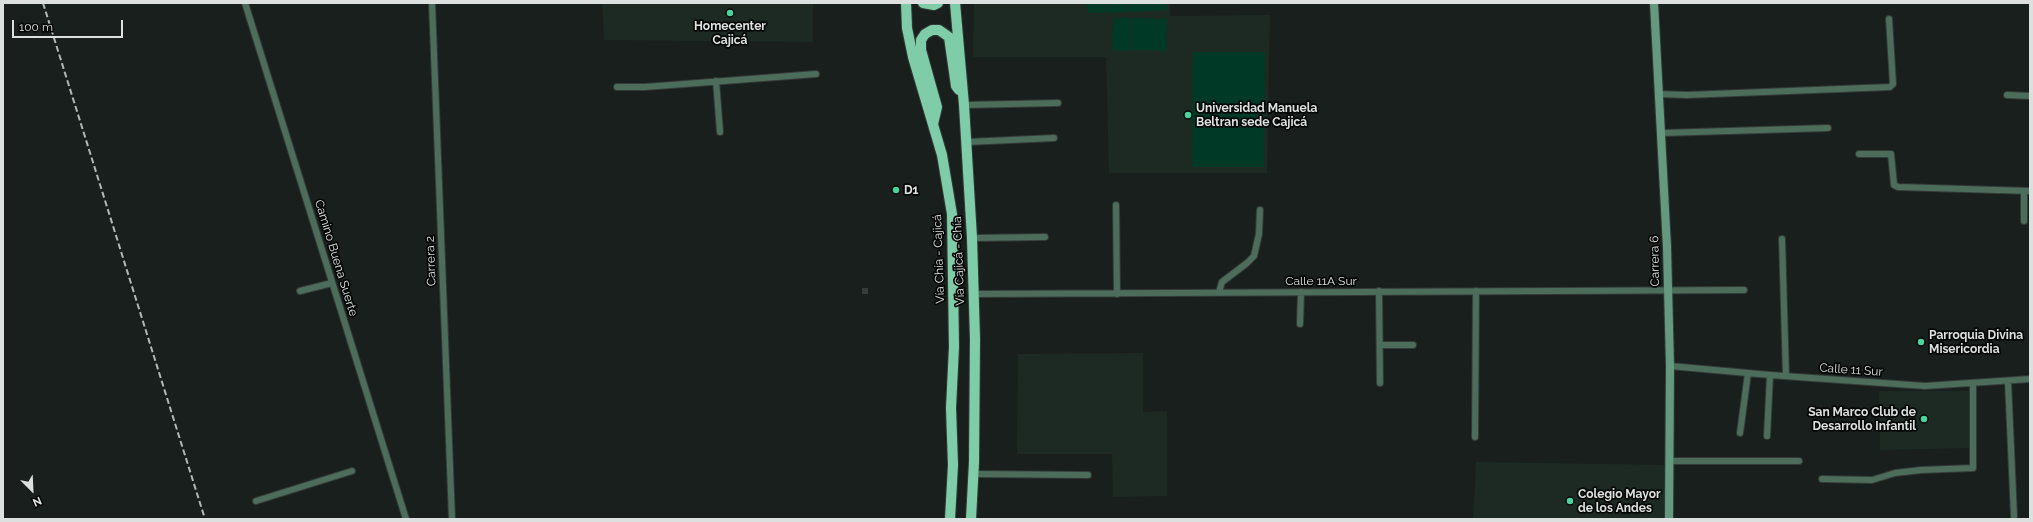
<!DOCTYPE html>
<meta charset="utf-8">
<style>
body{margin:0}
#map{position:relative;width:2033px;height:522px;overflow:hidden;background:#191f1c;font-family:Raleway,sans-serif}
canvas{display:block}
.frame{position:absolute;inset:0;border:4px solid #dce0de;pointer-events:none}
.north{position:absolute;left:12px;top:470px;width:40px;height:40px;-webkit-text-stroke:3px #060807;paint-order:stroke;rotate:156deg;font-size:11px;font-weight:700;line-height:16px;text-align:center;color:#dce0de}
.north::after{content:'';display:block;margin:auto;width:14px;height:18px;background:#dce0de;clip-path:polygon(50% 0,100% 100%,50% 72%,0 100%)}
.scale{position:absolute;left:12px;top:20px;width:111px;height:18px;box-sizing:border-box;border:2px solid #dce0de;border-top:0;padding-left:5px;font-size:12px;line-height:14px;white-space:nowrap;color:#dce0de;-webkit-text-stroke:3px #060807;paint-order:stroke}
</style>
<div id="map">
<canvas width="2033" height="522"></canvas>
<div class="frame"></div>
<div class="north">N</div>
<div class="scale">100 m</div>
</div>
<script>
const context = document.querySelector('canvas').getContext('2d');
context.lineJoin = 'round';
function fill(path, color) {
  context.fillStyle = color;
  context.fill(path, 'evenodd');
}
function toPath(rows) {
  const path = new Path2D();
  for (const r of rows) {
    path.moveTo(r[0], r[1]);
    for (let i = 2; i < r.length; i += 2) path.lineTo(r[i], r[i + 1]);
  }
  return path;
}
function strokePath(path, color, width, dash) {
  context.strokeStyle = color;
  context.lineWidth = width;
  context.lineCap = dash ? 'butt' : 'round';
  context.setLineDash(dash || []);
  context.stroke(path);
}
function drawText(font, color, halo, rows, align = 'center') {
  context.font = font + ' Raleway,sans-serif';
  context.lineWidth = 3.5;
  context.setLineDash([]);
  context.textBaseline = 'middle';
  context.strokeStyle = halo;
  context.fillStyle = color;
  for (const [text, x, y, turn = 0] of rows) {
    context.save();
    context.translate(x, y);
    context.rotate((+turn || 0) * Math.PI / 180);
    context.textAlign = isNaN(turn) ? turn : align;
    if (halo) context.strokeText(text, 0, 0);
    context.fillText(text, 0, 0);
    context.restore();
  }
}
fill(toPath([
 [602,3,813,3,813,42,604,40],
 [974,3,1170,3,1170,16,1270,15,1267,173,1109,173,1106,57,973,57],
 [1143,353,1143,412,1167,411,1167,496,1113,497,1112,454,1017,454,1018,354],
 [1879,391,1969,391,1970,448,1880,450],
 [1476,462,1667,465,1665,519,1473,519]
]), '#1d2a24');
fill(toPath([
 [1087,3,1107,3,1107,13,1088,13],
 [1108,3,1127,3,1127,12,1108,13],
 [1128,3,1167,3,1168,10,1128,12],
 [1114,18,1131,18,1130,51,1112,50],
 [1132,18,1167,19,1166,51,1131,50],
 [1193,52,1265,52,1264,167,1192,167]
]), '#003a26');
strokePath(toPath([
 [862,291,869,291]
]), '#363c39', 6, [6, 3]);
const minor = toPath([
 [245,3,406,519],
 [432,3,452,519],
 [716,81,720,132],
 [617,87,645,87,816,74],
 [1659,94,1687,95,1890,87,1893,84,1889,19],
 [2007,95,2030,96],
 [964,105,1058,103],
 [1662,133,1828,128],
 [967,142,1054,138],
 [1859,154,1891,154,1894,185,1898,187,2030,191],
 [2024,191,2024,221],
 [1116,205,1117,294],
 [972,238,1045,237],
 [1782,239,1786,376],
 [300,291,332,283],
 [1379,291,1380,383],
 [1219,292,1222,282,1247,263,1254,256,1259,234,1260,210],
 [974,294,1744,290],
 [1300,324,1301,292],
 [1380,345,1413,345],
 [1670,366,1770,375,1925,386,2030,379],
 [2008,381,2014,516],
 [1740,433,1748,373],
 [1767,436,1770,375],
 [1475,437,1476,291],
 [1670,461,1799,461],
 [974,474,1088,475],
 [1822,479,1872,480,1895,473,1921,470,1973,468,1973,383],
 [256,501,352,471]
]);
const secondary = toPath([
 [1654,3,1667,247,1670,366,1669,519]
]);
const trunk = toPath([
 [906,3,907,28,913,57,942,155,952,214,954,347,951,408,953,465,950,519],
 [923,3,934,5,938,3],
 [955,3,964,105,972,238,975,339,974,462,971,519],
 [933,124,937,107,921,50,921,40,925,34,932,30,939,30,949,37,956,86,959,90]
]);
strokePath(minor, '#343a37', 8);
strokePath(secondary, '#343a37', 10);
strokePath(trunk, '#343a37', 12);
strokePath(minor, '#4c6c5c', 6);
strokePath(secondary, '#649980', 8);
strokePath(trunk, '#7fcca8', 10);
strokePath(toPath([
 [43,3,205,519]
]), '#b3b7b5', 2, [6, 3]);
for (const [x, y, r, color] of [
 [730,13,4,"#49d49d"],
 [1188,115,4,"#49d49d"],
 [896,190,4,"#49d49d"],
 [1921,342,4,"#49d49d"],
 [1924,419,4,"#49d49d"],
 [1570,501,4,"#49d49d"]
]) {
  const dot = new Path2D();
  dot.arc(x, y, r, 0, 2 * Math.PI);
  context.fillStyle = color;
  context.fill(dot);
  strokePath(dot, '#060807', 1.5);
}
drawText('bold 12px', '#dce0de', '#060807', [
 ["Homecenter",730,26,"center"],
 ["Cajicá",730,40,"center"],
 ["Universidad Manuela",1196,108],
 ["Beltran sede Cajicá",1196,122],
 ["D1",904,190],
 ["Parroquia Divina",1929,335],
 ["Misericordia",1929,349],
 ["San Marco Club de",1916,412,"right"],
 ["Desarrollo Infantil",1916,426,"right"],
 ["Colegio Mayor",1578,494],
 ["de los Andes",1578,508]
], 'left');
drawText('12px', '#dce0de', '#060807', [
 ["Camino Buena Suerte",336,258,73],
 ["Vía Chía - Cajicá",939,259,-92],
 ["Carrera 2",431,261,-92],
 ["Vía Cajicá - Chía",959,261,-92],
 ["Carrera 6",1655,261,-91],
 ["Calle 11A Sur",1321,281],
 ["Calle 11 Sur",1851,370,4]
]);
</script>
